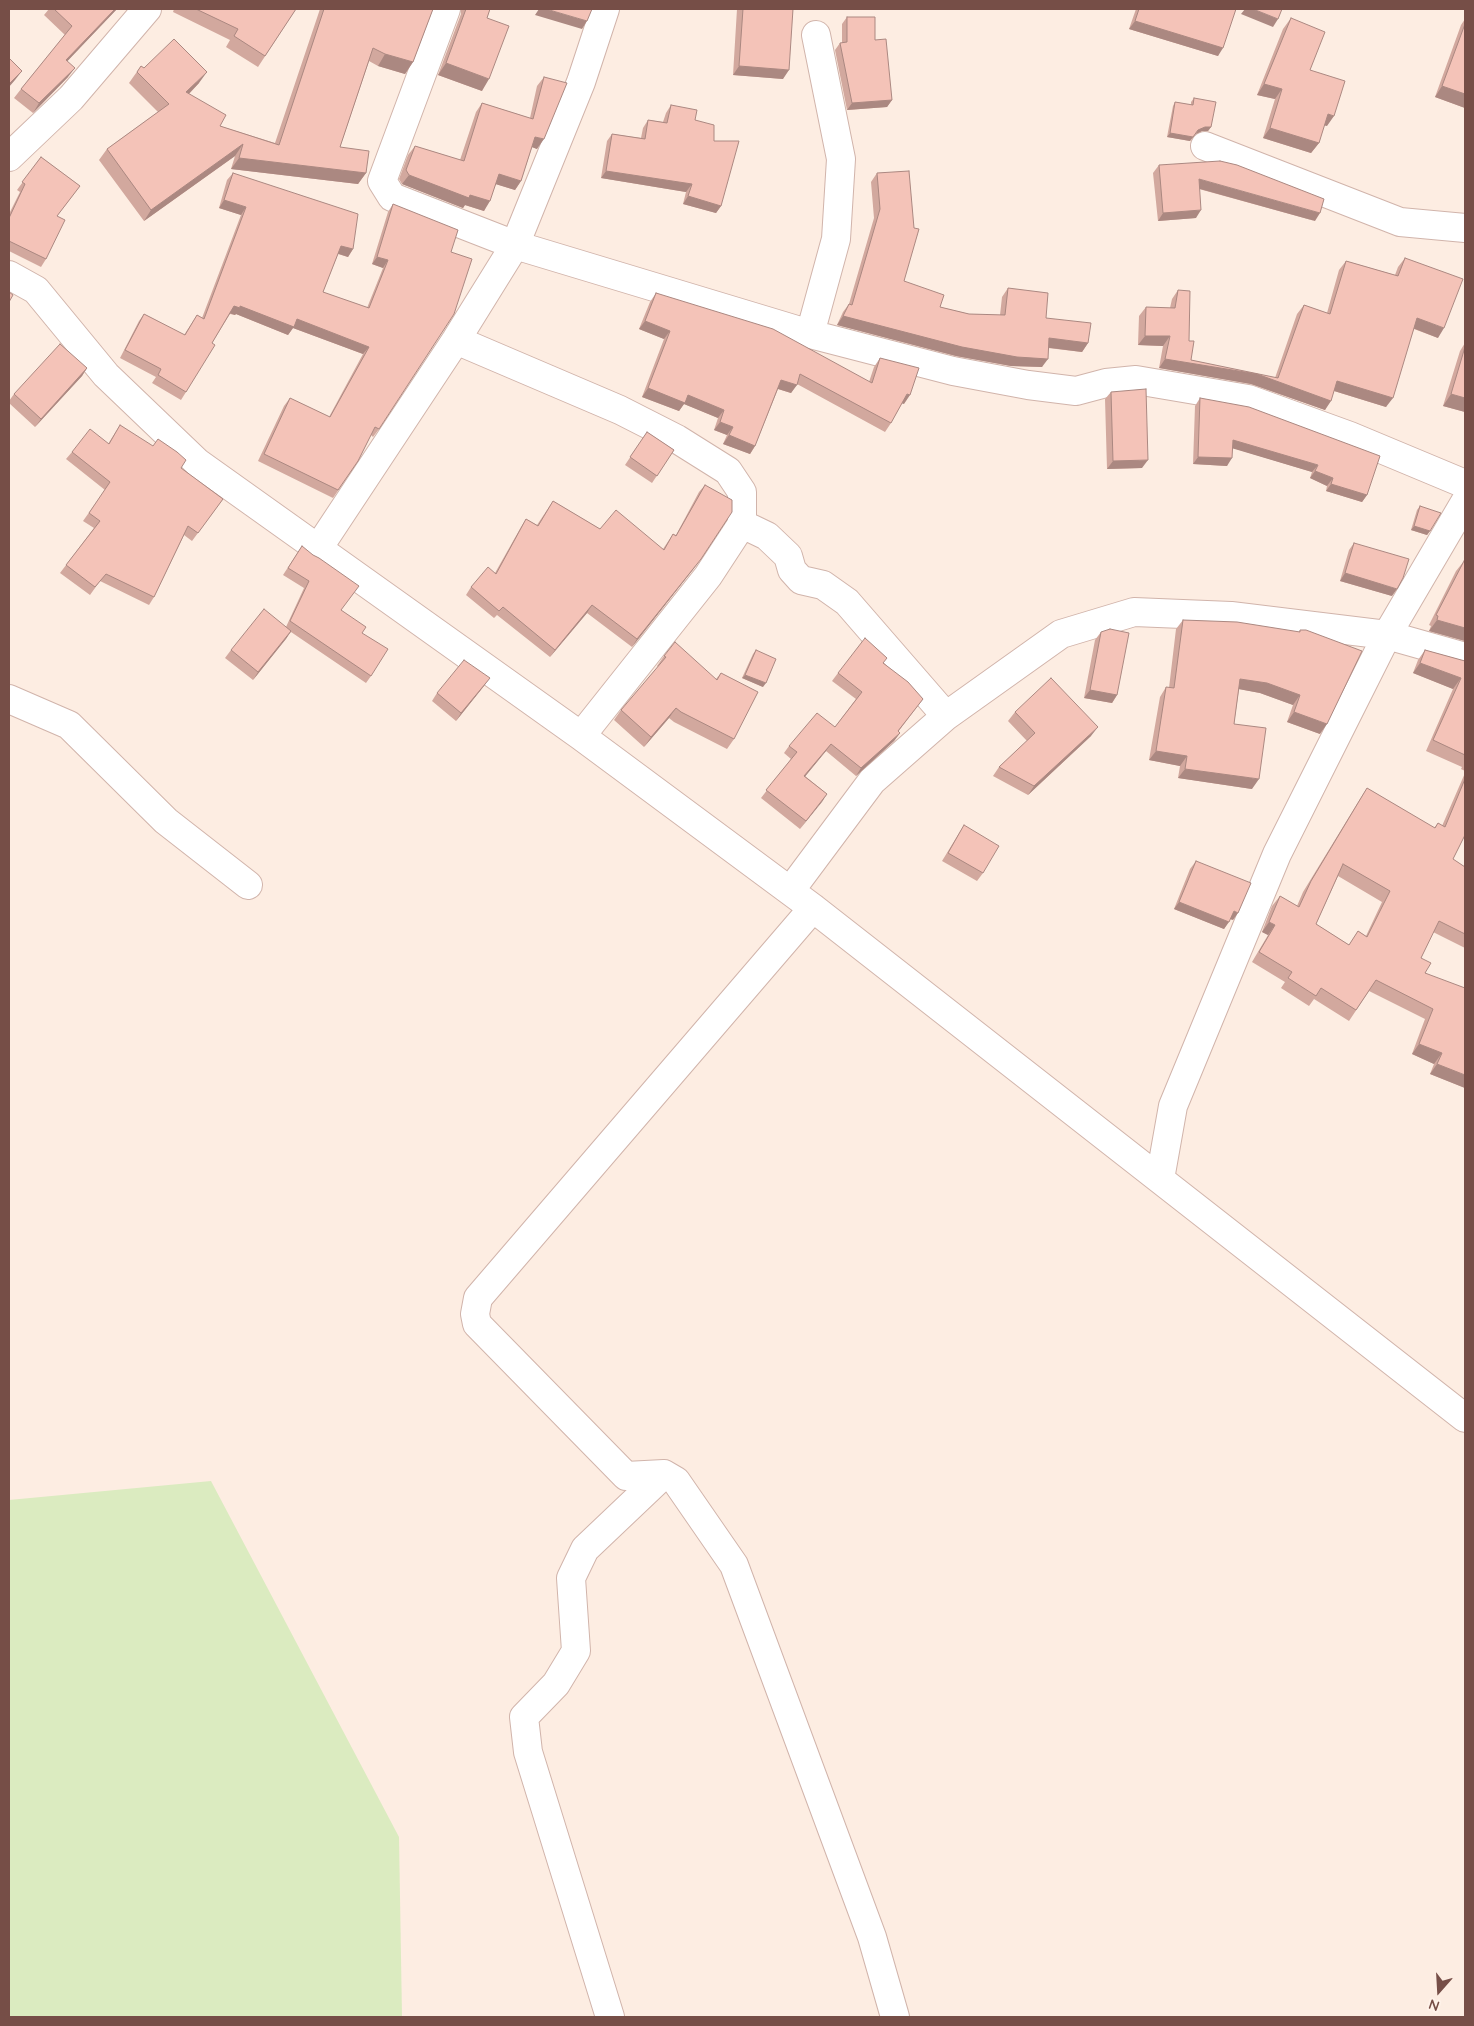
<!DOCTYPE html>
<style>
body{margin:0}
#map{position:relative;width:1474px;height:2026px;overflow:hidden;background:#fdede2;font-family:Quicksand,sans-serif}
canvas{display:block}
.frame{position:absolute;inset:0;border:10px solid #764e47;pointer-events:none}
.north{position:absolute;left:1414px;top:1966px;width:50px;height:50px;-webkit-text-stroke:4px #fff2e9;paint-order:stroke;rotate:199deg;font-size:14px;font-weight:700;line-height:20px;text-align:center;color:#764e47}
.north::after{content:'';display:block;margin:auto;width:18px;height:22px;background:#764e47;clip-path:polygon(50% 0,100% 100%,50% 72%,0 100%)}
</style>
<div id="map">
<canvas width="1474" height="2026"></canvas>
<div class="frame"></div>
<div class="north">N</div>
</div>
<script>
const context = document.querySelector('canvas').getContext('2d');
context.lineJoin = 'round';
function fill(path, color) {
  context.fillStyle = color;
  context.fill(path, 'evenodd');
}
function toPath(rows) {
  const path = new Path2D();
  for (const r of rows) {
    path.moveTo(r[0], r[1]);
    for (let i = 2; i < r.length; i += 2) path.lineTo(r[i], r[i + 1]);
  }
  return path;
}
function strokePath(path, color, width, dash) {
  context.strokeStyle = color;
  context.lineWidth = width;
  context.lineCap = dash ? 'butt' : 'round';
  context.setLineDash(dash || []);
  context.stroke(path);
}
fill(toPath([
 [211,1481,399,1837,402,2017,9,2017,9,1500]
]), '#dbebc0');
const street = toPath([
 [446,9,382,181,392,197,515,245,810,334,953,371,1028,385,1076,391,1106,383,1136,380,1248,399,1350,436,1465,484],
 [1205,146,1400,222,1465,228],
 [9,157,71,98,147,9],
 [9,275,36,290,106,375,198,463,581,736,813,908,1465,1418],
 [810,334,836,239,841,159,816,35],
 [456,340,620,410,677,439,728,471,742,492,742,524,708,576,581,736],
 [742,524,767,536,788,556,792,570,801,580,823,585,847,602,946,716],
 [317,550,456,340,515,245,581,82,605,9],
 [9,699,69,725,166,821,248,885],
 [790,891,872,781,946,716,1061,634,1134,612,1231,616,1387,635,1465,657],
 [813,908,478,1298,475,1314,477,1324,626,1476,664,1474,676,1481,734,1565,872,1937,895,2017],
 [1160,1179,1173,1106,1277,854,1387,635,1465,502],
 [610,2017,528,1752,524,1717,556,1684,576,1651,571,1578,585,1549,664,1474]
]);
strokePath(street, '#d1b4ab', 30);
strokePath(street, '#fff', 28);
fill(toPath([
 [49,9,117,9,67,61,68,77,33,113,14,98,21,89,65,35,44,15],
 [174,9,296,9,258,67,226,47,230,40,173,12],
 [320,9,433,9,413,62,405,74,378,66,369,61,340,147,366,173,358,184,231,169,235,156,144,221,99,160,107,149,158,112,129,83,141,66,144,68,199,83,189,94,220,126,275,143],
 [461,9,490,9,487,18,482,91,438,75,461,14],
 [737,9,793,9,783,79,733,75],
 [1136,9,1236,9,1218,56,1129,29],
 [847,17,875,40,892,100,887,107,847,110,835,50,840,43,842,43,842,24],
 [1291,18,1310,70,1327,126,1324,125,1319,143,1311,153,1263,138,1275,99,1257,95,1283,29],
 [1465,19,1465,108,1435,97,1461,25],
 [544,77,537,149,532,147,521,181,515,190,496,184,484,211,465,205,463,208,402,184,399,179,408,155,415,146,460,160,476,112,482,103,530,118,537,86],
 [1194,98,1211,127,1208,131,1202,131,1196,134,1190,141,1167,137,1173,106,1175,102,1191,105,1191,102],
 [671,105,695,120,714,141,721,206,716,213,683,204,686,192,601,178,607,141,612,134,641,138,643,128,648,120,663,122,666,113],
 [41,157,80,186,57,216,46,259,41,267,9,251,9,214,20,192,17,190],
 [1159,165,1315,221,1199,189,1196,218,1158,221,1153,173],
 [233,173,353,249,348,257,338,254,323,292,367,308,383,268,372,264,388,212,393,204,379,429,373,437,371,435,358,461,333,498,258,461,284,406,290,398,329,417,363,354,293,328,288,335,236,314,235,315,230,314,212,343,186,392,181,400,152,383,156,377,120,358,139,321,144,314,184,335,197,315,202,318,241,215,219,208,227,180],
 [877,173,904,281,940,307,969,314,1000,315,1002,297,1008,288,1046,318,1088,343,1082,352,1048,348,1042,367,1011,366,956,356,837,325,843,312,849,304,874,218,871,182],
 [1405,258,1438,338,1414,329,1386,407,1334,391,1325,410,1251,384,1159,368,1163,346,1138,345,1139,316,1146,307,1170,308,1172,299,1178,290,1189,341,1191,360,1275,378,1297,314,1304,305,1327,313,1339,270,1346,261,1395,275,1398,267],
 [656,293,869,382,874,367,880,358,904,404,902,403,891,423,885,432,797,384,791,393,778,389,755,446,750,454,723,444,727,435,714,430,718,418,684,404,679,411,642,397,664,339,639,329,650,302],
 [1465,343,1465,412,1443,406,1460,351],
 [87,368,82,376,35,427,9,403,9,401,14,394],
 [1111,392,1142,468,1107,469,1105,399],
 [1200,398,1367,495,1362,502,1326,491,1327,486,1310,478,1312,472,1233,448,1227,466,1193,464,1195,406],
 [120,425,223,499,192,541,184,535,154,597,149,605,100,581,90,595,60,573,94,528,83,521,105,490,66,459,72,452,108,444],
 [647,432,674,450,652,483,625,465],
 [705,485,695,567,632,647,587,613,550,657,497,615,494,618,466,595,471,587,495,573,521,527,526,519,537,525,553,501,600,529,663,549,673,534,676,535,699,492],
 [1420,506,1430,531,1427,535,1411,530,1417,510],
 [1354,543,1392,596,1340,581,1349,550],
 [302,546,341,610,362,633,371,676,366,683,291,632,253,680,225,658,231,650,286,627,304,588,283,575],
 [1464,561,1465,641,1429,631,1431,626,1429,625,1456,571],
 [1183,620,1299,632,1300,630,1320,734,1287,722,1293,705,1260,693,1239,689,1234,724,1252,789,1178,778,1180,766,1149,760,1160,697,1166,687,1169,688,1176,629],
 [1101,632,1117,695,1112,703,1084,698,1095,640],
 [756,650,763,687,742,678,753,654],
 [1425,650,1465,661,1465,771,1461,769,1462,767,1426,751,1453,689,1413,673,1418,660],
 [664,656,716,679,721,673,734,739,727,749,674,722,669,718,644,747,614,720,621,710,658,667,657,666],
 [884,663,923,699,898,732,900,733,894,741,856,776,826,751,805,776,827,794,800,829,761,798,791,759,784,753,789,746,835,727,856,699,832,681,838,673],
 [484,686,456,721,432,701,437,693],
 [1015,712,1091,736,1028,795,993,776,999,767,1027,741,1008,721],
 [1465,773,1465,835,1453,859,1465,867,1465,948,1433,932,1421,958,1465,1088,1430,1074,1434,1064,1412,1054,1425,1019,1369,991,1349,1021,1314,999,1309,1006,1281,988,1285,982,1252,962,1268,935,1262,932,1272,906,1280,896,1297,906,1303,892,1360,799,1367,788,1434,828,1438,823,1442,826],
 [1338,876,1382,902,1366,936,1358,931,1349,945,1316,924],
 [964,825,983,873,977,881,942,861],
 [1196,861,1233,920,1230,919,1224,929,1174,909,1190,869]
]), '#d2a89e');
fill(toPath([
 [115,9,117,9,59,70,66,60],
 [539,9,546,9,587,21,582,29,535,15],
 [1245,9,1253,9,1278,19,1273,27,1241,14],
 [1135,21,1223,48,1218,56,1129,29],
 [385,54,413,62,405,74,378,66],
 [446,63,489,79,482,91,438,75],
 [739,66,789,70,783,79,733,75],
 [75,68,68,77,33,113,39,103],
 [22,71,15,80,9,87,9,84],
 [207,72,199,83,179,104,186,92],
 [1264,84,1282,89,1275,99,1257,95],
 [1442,86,1465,94,1465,108,1435,97],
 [892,100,887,107,847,110,852,103],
 [1328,114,1334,116,1327,126,1320,124],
 [1205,127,1211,127,1208,131,1202,131,1196,134,1198,130],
 [1270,128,1319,143,1311,153,1263,138],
 [1170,133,1193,137,1190,141,1167,137],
 [535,137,544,139,537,149,529,146],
 [243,144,235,156,144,221,151,210],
 [239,158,366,173,358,184,231,169],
 [606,171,692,184,686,192,601,178],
 [499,174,521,181,515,190,492,183],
 [409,175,490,201,484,211,465,205,463,208,402,184],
 [1199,179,1320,213,1315,221,1193,187],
 [688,196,721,206,716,213,683,204],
 [224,200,246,207,241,215,219,208],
 [1201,210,1196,218,1158,221,1163,213],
 [341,246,353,249,348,257,336,253],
 [377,257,388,260,383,268,372,264],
 [234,306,240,306,297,319,369,347,363,354,293,328,288,335,236,314,235,315,229,313],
 [843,316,1048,359,1042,367,1011,366,956,356,837,325],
 [1417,318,1444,328,1438,338,1410,327],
 [645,321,670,331,664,339,639,329],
 [1145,336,1170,336,1163,346,1138,345],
 [1049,338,1088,343,1082,352,1043,347],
 [1165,359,1257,374,1331,401,1325,410,1251,384,1159,368],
 [87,368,82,376,35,427,41,419],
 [781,380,797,385,791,393,775,388],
 [1337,381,1393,398,1386,407,1331,390],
 [648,388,688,395,724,410,718,418,684,404,679,411,642,397],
 [907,394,910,395,904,404,901,403],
 [1451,394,1465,398,1465,412,1443,406],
 [720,422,733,427,727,435,714,430],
 [729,435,755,446,750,454,723,444],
 [1233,440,1318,465,1312,472,1228,447],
 [1198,457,1232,458,1227,466,1193,464],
 [1148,460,1142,468,1107,469,1113,461],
 [1315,471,1333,478,1327,486,1310,478],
 [1331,484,1367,495,1362,502,1326,491],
 [1414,526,1430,531,1427,535,1411,530],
 [701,559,695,567,632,647,637,639],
 [1345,573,1397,589,1392,596,1340,581],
 [592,605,587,613,550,657,555,650],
 [1437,620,1465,628,1465,641,1429,631],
 [291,631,286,639,253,680,258,672],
 [1420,663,1461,678,1453,689,1413,673],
 [745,675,766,683,763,687,742,678],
 [490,678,484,686,456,721,461,713],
 [1240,679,1267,683,1300,695,1293,705,1260,693,1233,688],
 [1090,690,1117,695,1112,703,1084,698],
 [676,708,669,718,644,747,651,737],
 [1294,712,1327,724,1320,734,1287,722],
 [1098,727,1091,736,1028,795,1034,786],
 [900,733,894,741,856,776,861,768],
 [831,744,826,751,799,784,804,776],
 [1156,751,1187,756,1180,766,1149,760],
 [1185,769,1259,779,1252,789,1178,778],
 [827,794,822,802,800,829,806,821],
 [1179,902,1229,922,1224,929,1174,909],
 [1234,911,1238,913,1233,920,1228,918],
 [1269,922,1275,925,1268,935,1262,932],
 [1419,1044,1442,1053,1434,1064,1412,1054],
 [1437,1064,1465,1075,1465,1088,1430,1074]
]), '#ab8881');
const building = toPath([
 [54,9,115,9,66,60,75,68,39,103,21,89,72,26,54,9],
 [196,9,296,9,265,56,234,36,238,29,196,9],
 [324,9,347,9,348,10,349,9,433,9,413,62,385,54,373,48,340,147,369,151,366,173,239,158,243,144,151,210,107,149,169,104,137,72,141,66,144,68,174,39,207,72,186,92,226,115,220,126,279,145,324,9],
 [466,9,490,9,487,18,509,26,489,79,446,63,466,9],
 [546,9,592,9,587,21,546,9],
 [743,9,793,9,789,70,739,66,743,9],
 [1139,9,1236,9,1223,48,1135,21,1139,9],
 [1253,9,1282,9,1278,19,1253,9],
 [847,17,875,17,875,40,886,39,892,100,852,103,840,43,847,42,847,17],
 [1291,18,1325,32,1310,70,1345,81,1334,116,1328,114,1319,143,1270,128,1282,89,1264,84,1291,18],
 [1465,24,1465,94,1442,86,1465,24],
 [9,58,22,71,9,84,9,58],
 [544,77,567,83,544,139,535,137,521,181,499,174,490,201,470,195,469,198,409,175,406,170,415,146,464,161,482,103,533,119,544,77],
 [1194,98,1216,102,1211,127,1205,127,1198,130,1193,137,1170,133,1175,102,1193,105,1194,98],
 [671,105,697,110,695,120,714,125,714,141,739,141,721,206,688,196,692,184,606,171,612,134,645,139,648,120,667,123,671,105],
 [41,157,80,186,57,216,65,220,46,259,9,241,9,218,25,184,22,182,41,157],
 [1220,161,1237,165,1324,199,1320,213,1199,179,1201,210,1163,213,1159,165,1220,161],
 [909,171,914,228,919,229,904,281,944,295,940,307,969,314,1005,315,1008,288,1048,293,1046,318,1091,323,1088,343,1049,338,1048,359,1017,357,962,347,843,316,849,304,852,305,880,209,877,173,909,171],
 [233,173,358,214,353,249,341,246,323,292,369,308,388,260,377,257,393,204,458,230,451,252,472,259,454,314,379,429,375,427,358,461,338,490,264,454,290,398,330,417,369,347,297,319,294,327,240,306,240,308,234,306,212,343,215,345,186,392,158,375,161,369,125,350,144,314,185,335,197,315,204,319,246,207,224,200,233,173],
 [1405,258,1463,279,1444,328,1417,318,1393,398,1337,381,1331,401,1257,374,1165,359,1170,336,1145,336,1146,307,1175,308,1178,290,1190,291,1189,341,1194,341,1191,360,1278,378,1304,305,1330,314,1346,261,1398,276,1405,258],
 [9,292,13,295,9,302,9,292],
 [656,293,773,329,872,383,880,358,919,368,910,395,907,394,891,423,800,374,797,385,781,380,755,446,729,435,733,427,720,422,724,410,688,395,685,403,648,388,670,331,645,321,656,293],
 [60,344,87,368,41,419,14,394,60,344],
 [1465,347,1465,398,1451,394,1465,347],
 [1146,389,1148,460,1113,461,1111,392,1146,389],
 [1200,398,1249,407,1380,456,1367,495,1331,484,1333,478,1315,471,1318,465,1233,440,1232,458,1198,457,1200,398],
 [120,425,153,446,158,439,177,452,186,460,181,468,223,499,198,533,188,526,154,597,106,574,95,587,66,565,100,521,89,513,110,482,72,452,90,429,109,444,120,425],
 [647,432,674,450,657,476,630,457,647,432],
 [705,485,732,500,732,512,701,559,637,639,592,605,555,650,503,607,499,611,471,587,488,567,496,574,526,519,538,526,553,501,600,529,616,510,664,550,673,534,676,536,705,485],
 [1420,506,1441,513,1430,531,1414,526,1420,506],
 [1354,543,1409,559,1403,578,1397,589,1345,573,1354,543],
 [302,546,313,555,319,558,359,586,341,610,366,627,362,633,388,649,371,676,290,621,309,581,288,568,302,546],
 [1464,561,1465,562,1465,628,1437,620,1438,616,1436,615,1464,561],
 [264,609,291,631,258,672,231,650,264,609],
 [1183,620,1237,622,1300,632,1300,630,1306,630,1362,651,1327,724,1294,712,1300,695,1267,683,1240,679,1234,724,1266,728,1259,779,1185,769,1187,756,1156,751,1166,687,1174,688,1183,620],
 [1110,629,1129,633,1117,695,1090,690,1101,632,1110,629],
 [865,638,887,658,883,663,908,682,923,699,898,731,900,733,861,768,831,744,804,776,827,794,806,821,766,790,797,752,789,746,817,713,835,727,862,692,838,673,865,638],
 [675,642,717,680,721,673,758,692,734,739,681,712,676,708,651,737,621,710,666,657,664,656,675,642],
 [756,650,776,659,766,683,745,675,756,650],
 [1425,650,1465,661,1465,755,1433,740,1461,678,1420,663,1425,650],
 [464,660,490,678,461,713,437,693,464,660],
 [1051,678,1098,727,1034,786,999,767,1035,733,1015,712,1051,678],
 [1465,779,1465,835,1453,859,1465,867,1465,934,1439,921,1421,958,1431,963,1425,973,1465,988,1465,1075,1437,1064,1442,1053,1419,1044,1433,1009,1376,980,1356,1010,1321,988,1316,996,1288,978,1292,972,1259,952,1275,925,1269,922,1280,896,1299,907,1311,881,1367,788,1435,828,1438,823,1445,827,1465,779],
 [1343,864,1390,891,1367,937,1358,931,1349,945,1316,924,1343,864],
 [964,825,999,846,983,873,948,853,964,825],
 [1196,861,1251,883,1238,913,1234,911,1229,922,1179,902,1196,861]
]);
fill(building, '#f4c3b8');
strokePath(building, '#ab8881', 1);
</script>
